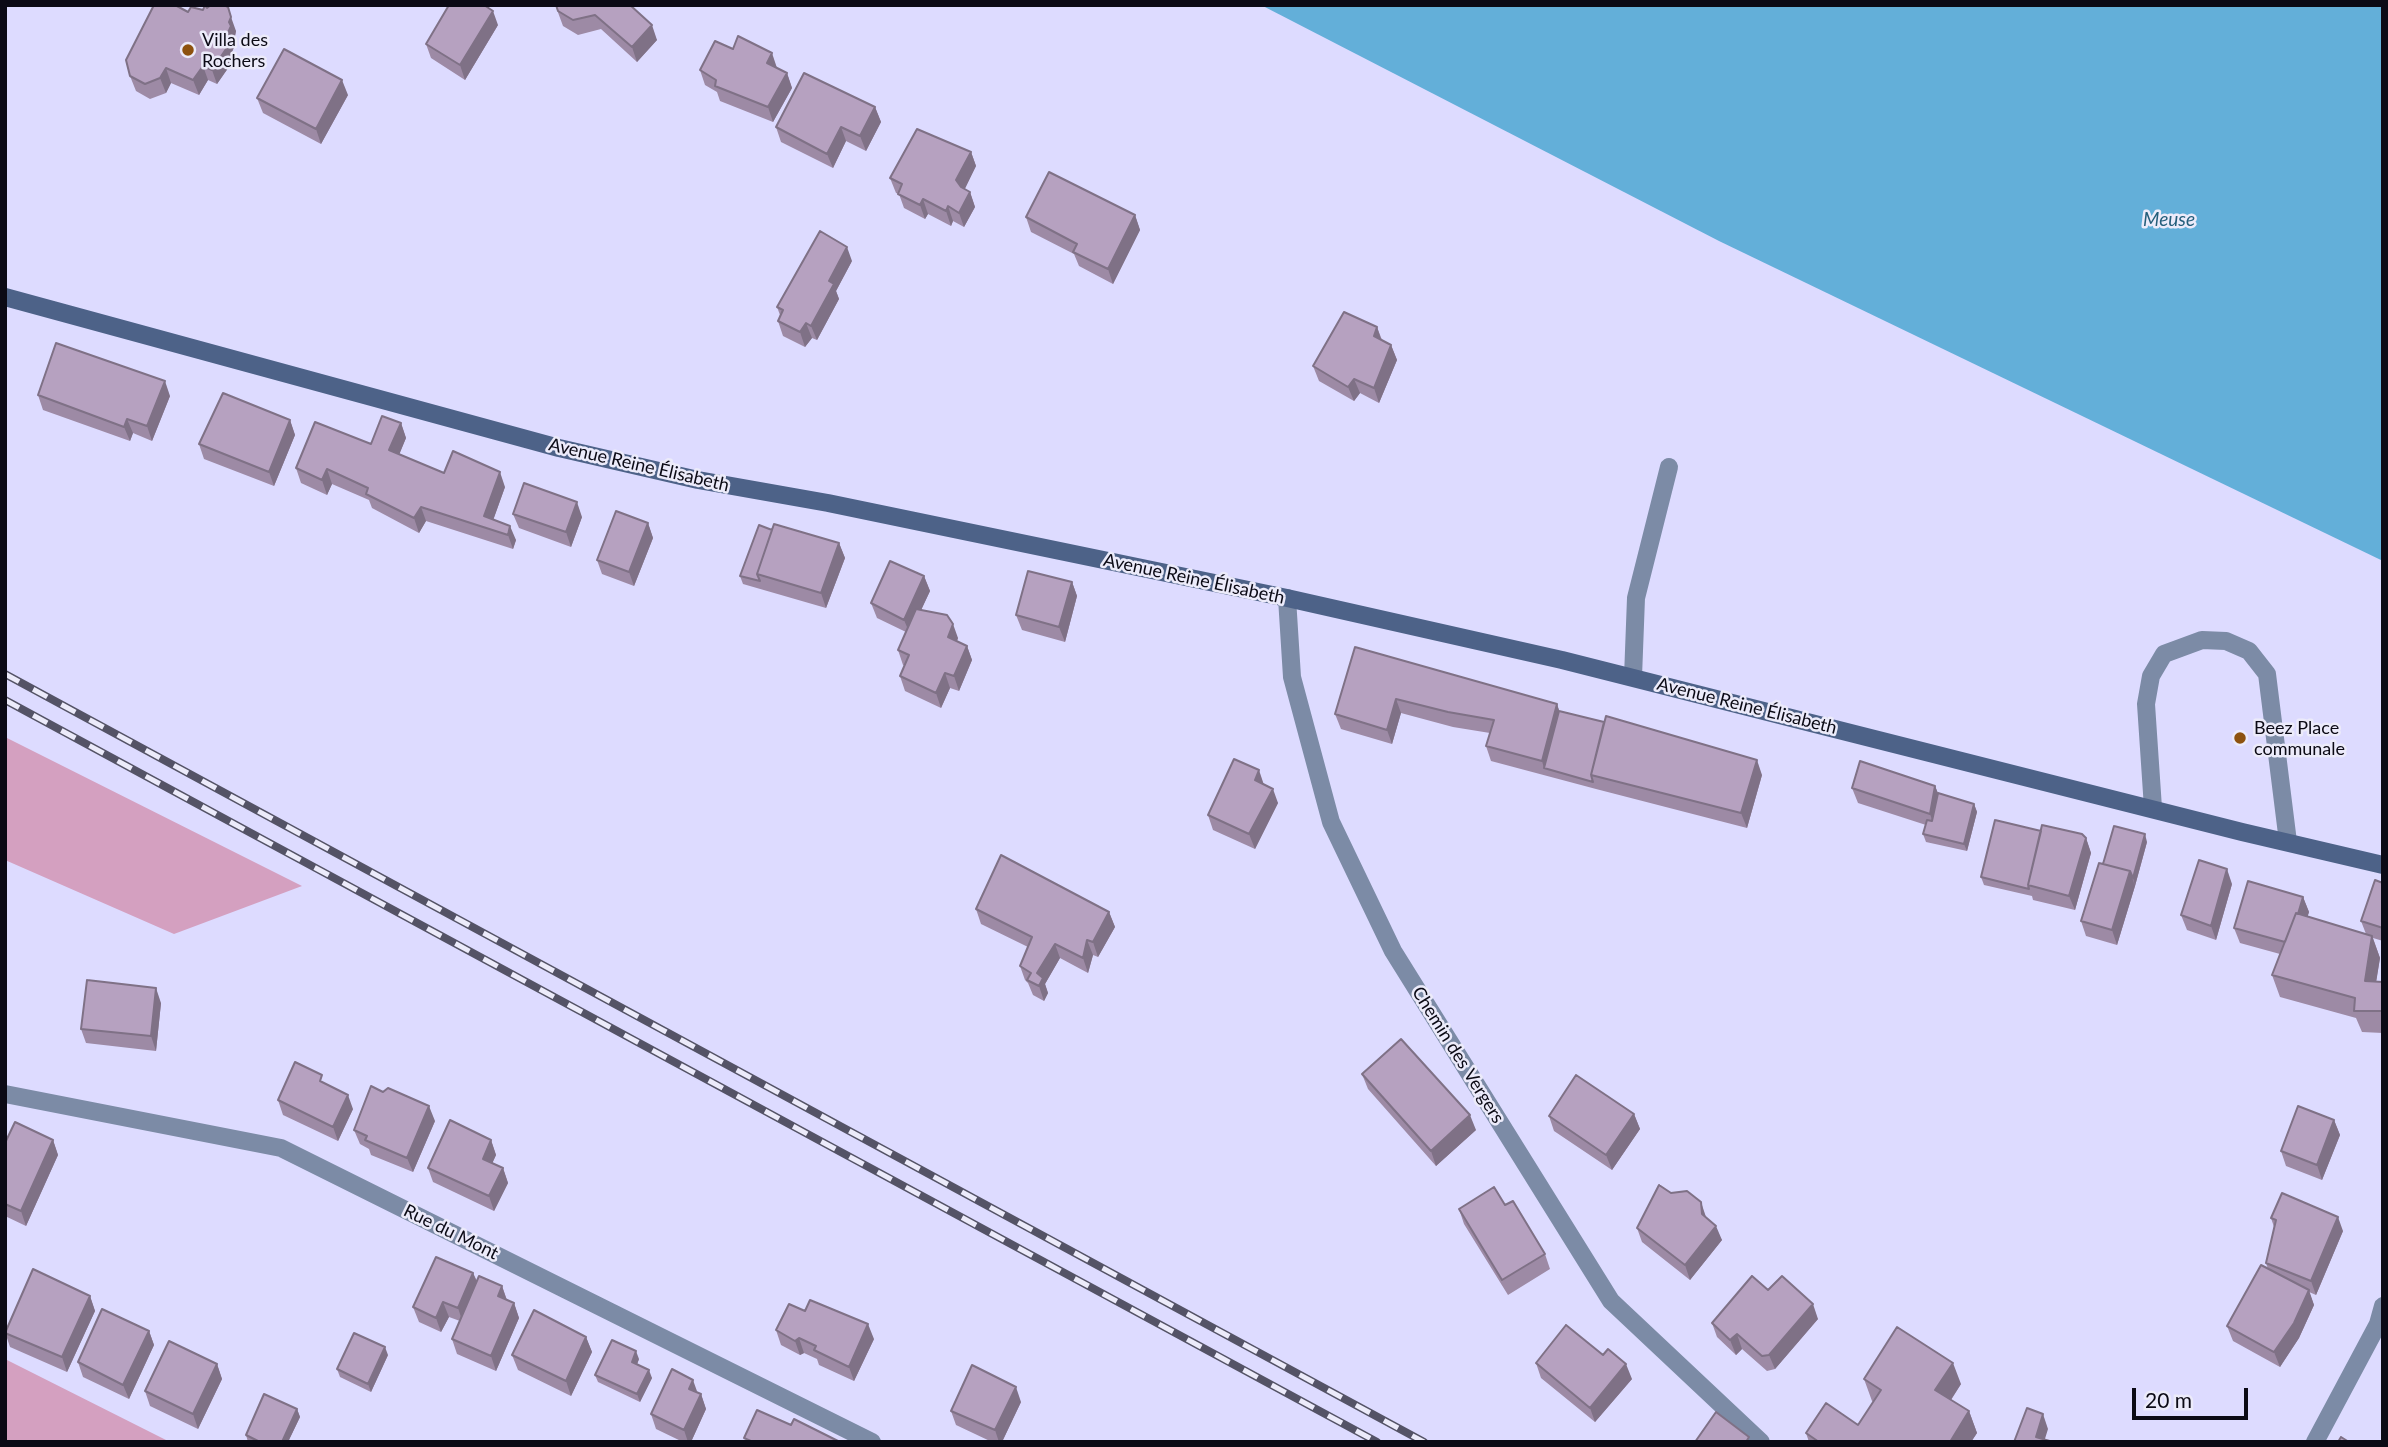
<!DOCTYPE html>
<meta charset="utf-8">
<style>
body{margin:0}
#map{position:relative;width:2388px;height:1447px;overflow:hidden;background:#dddbff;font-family:Lato,sans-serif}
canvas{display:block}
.frame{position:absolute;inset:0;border:7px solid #0b0a15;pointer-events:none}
.scale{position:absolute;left:2132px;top:1388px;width:116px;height:32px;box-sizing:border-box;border:4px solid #0b0a15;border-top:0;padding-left:9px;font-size:21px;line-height:24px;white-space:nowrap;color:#0b0a15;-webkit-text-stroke:5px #ecebfa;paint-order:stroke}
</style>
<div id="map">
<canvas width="2388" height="1447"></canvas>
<div class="frame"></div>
<div class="scale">20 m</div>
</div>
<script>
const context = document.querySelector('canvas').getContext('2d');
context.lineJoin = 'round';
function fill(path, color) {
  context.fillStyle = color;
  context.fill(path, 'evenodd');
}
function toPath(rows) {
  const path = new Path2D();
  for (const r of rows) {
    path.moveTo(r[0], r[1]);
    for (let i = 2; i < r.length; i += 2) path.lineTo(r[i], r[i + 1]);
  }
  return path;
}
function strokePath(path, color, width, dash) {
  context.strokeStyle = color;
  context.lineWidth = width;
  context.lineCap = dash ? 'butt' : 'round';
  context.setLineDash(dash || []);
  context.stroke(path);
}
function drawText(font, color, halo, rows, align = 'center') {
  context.font = font + ' Lato,sans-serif';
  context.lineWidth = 5;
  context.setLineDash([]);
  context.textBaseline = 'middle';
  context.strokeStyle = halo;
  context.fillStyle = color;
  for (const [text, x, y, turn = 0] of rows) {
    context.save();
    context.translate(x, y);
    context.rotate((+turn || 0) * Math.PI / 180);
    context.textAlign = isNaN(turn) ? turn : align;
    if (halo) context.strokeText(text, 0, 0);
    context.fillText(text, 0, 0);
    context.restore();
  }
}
fill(toPath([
 [5,737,302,886,174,934,5,860],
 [5,1359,170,1442,5,1442]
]), '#d4a0c0');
fill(toPath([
 [1261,5,2383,5,2383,561,1719,241]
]), '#63afd9');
strokePath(toPath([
 [1633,677,1636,598,1669,467],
 [2153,808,2146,704,2151,676,2164,654,2202,640,2226,641,2249,651,2267,674,2288,842]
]), '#7c8ba6', 18);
strokePath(toPath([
 [1287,598,1292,677,1331,822,1393,951,1611,1301,1761,1442],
 [5,1094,281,1148,872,1442],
 [2315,1442,2378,1324,2383,1306]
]), '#7c8ba6', 18);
strokePath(toPath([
 [5,297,559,448,698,480,828,503,1287,598,1562,660,2242,832,2383,865]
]), '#4d6288', 18);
const rail = toPath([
 [5,674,1424,1442],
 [5,700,1377,1442]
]);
strokePath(rail, '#545366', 8);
strokePath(rail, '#ecebfa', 5, [16]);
fill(toPath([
 [547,5,630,5,657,40,637,62,601,29,578,35,563,26,556,7],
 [207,8,236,31,235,36,237,41,231,54,233,61,217,84,208,80,199,95,171,83,166,93,150,99,136,91,130,76,188,12,203,10],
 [498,25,465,80,431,58,426,44],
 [733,49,787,73,792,88,773,122,720,101,717,92,705,85,700,70],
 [348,95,321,144,263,113,257,98],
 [875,107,881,122,866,151,846,141,833,168,781,142,776,127],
 [971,152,976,166,964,189,970,192,975,207,964,227,953,221,951,226,928,214,925,219,904,208,899,194,896,193,890,178],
 [1135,215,1140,230,1113,284,1079,266,1074,254,1031,232,1026,217],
 [852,261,836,291,839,299,817,340,812,338,805,347,783,336,778,321,780,315,777,307],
 [1377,327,1382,340,1391,345,1397,360,1379,403,1360,393,1354,401,1319,381,1313,366],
 [38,395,170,396,152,441,133,433,130,441,43,410],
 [290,420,295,435,274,486,204,459,199,444],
 [401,423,406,438,399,454,444,473,505,487,493,520,516,540,513,549,426,521,419,533,372,508,369,500,332,484,327,495,301,483,296,468,371,444],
 [513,514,582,517,571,547,519,528],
 [648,523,653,538,634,586,602,574,597,560],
 [772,530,839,543,845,558,826,608,743,584,740,576],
 [924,576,930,591,921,610,958,638,957,641,967,646,972,660,959,691,950,688,941,708,905,691,900,676,905,666,903,665,898,650,906,632,877,618,871,603],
 [1072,582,1077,596,1065,642,1022,630,1016,615],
 [1355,647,1557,704,1559,711,1762,775,1747,828,1596,789,1491,761,1486,746,1490,733,1453,727,1401,713,1392,744,1341,729,1335,714],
 [1264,785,1278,803,1255,849,1213,830,1208,815],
 [1935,786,1938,793,1974,804,1977,812,1967,851,1926,842,1923,834,1926,825,1858,803,1852,788],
 [2041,831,2086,838,2091,853,2075,910,2033,900,2032,896,1984,885,1981,877],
 [2147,842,2135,886,2117,945,2086,936,2081,921,2103,864],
 [2383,883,2383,941,2373,938,2380,958,2376,981,2383,982,2383,1033,2362,1032,2356,1018,2280,997,2272,975,2280,954,2240,943,2234,928,2303,897,2309,912,2307,917,2366,934,2361,921],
 [2232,884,2216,940,2187,930,2181,915],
 [976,909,1109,912,1115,927,1098,957,1093,955,1088,973,1060,958,1045,984,1048,993,1044,1001,1033,995,1028,983,1025,980,1020,966,1028,947,981,924],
 [161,1003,156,1051,86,1043,81,1029],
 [1362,1074,1476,1130,1436,1166,1368,1089],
 [278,1100,353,1109,338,1141,283,1115],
 [1634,1114,1640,1129,1612,1170,1554,1131,1549,1116],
 [2334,1120,2340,1135,2322,1180,2286,1166,2281,1151],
 [435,1121,413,1172,371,1155,369,1149,360,1144,354,1130],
 [53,1140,58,1155,26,1226,5,1216,5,1143],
 [491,1140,496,1155,492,1163,503,1168,508,1183,494,1211,433,1182,428,1168],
 [1505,1205,1545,1254,1550,1269,1508,1295,1464,1224,1459,1209],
 [1706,1217,1722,1240,1690,1280,1642,1242,1637,1228],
 [2271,1218,2343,1231,2316,1295,2309,1292,2314,1305,2299,1338,2280,1367,2233,1341,2227,1326,2268,1269,2266,1263,2274,1227],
 [473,1273,477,1281,502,1286,507,1300,514,1303,519,1318,496,1371,457,1354,452,1339,460,1321,449,1317,441,1332,419,1322,413,1307],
 [1768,1290,1818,1319,1775,1369,1767,1371,1742,1349,1736,1355,1717,1337,1712,1323],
 [90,1296,95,1311,67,1372,10,1347,5,1332],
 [776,1330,874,1339,854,1381,819,1365,817,1359,804,1353,800,1355,781,1345],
 [149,1331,154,1345,129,1399,83,1377,78,1362],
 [586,1337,592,1352,571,1396,518,1370,512,1355],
 [388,1355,371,1392,340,1377,337,1369],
 [639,1359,637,1364,652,1378,640,1402,598,1382,595,1375],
 [1536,1363,1632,1379,1595,1422,1541,1378],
 [217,1364,222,1379,198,1429,150,1406,145,1391],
 [1864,1379,1961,1384,1951,1400,1969,1411,1977,1433,1971,1442,1809,1442,1806,1433,1858,1425,1873,1402,1872,1401],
 [698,1393,701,1394,706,1409,691,1442,683,1442,656,1429,651,1414],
 [1021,1402,1002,1442,992,1442,956,1425,951,1411],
 [297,1409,300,1417,288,1442,248,1442,246,1435]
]), '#9d8aa5');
fill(toPath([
 [493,11,498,25,465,80,460,65],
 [231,17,236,31,235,36,237,41,231,54,233,61,217,84,212,70,223,44],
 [652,25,657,40,637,62,632,47],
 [772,53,777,68,767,63],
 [203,66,208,80,199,95,193,80],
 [166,68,171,83,166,93,160,78],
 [787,73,792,88,773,122,768,107],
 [342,80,348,95,321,144,316,129],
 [875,107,881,122,866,151,860,136],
 [841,127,846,141,833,168,827,154],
 [971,152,976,166,962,195,956,180],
 [970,192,975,207,964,227,959,213],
 [923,199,928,214,925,219,920,205],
 [948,206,953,221,951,226,946,211],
 [1135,215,1140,230,1113,284,1108,269],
 [847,247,852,261,836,291,839,299,817,340,811,326,829,281],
 [806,323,812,338,805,347,800,332],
 [1377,327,1382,342,1374,336],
 [1391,345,1397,360,1379,403,1374,388],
 [1354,379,1360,393,1354,401,1348,387],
 [165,381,170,396,152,441,147,426],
 [127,419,133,433,130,441,124,427],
 [290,420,295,435,274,486,269,472],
 [401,423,406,438,395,465,389,450],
 [327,469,332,484,327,495,322,480],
 [500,472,505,487,490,529,484,516],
 [577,502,582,517,571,547,566,532],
 [421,507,426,521,419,533,414,518],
 [648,523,653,538,634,586,629,572],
 [510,526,516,540,513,549,508,535],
 [839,543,845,558,826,608,821,593],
 [924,576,930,591,910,634,904,620],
 [1072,582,1077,596,1065,642,1059,627],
 [953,624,958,638,953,651,948,637],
 [967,646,972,660,959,691,954,676],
 [945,673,950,688,941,708,936,693],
 [1396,699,1401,713,1392,744,1387,730],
 [1557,704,1562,719,1544,768,1542,761],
 [1757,760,1762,775,1747,828,1741,813],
 [1259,770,1264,785,1255,780],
 [1935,786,1941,801,1935,828,1930,814],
 [1273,789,1278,803,1255,849,1249,834],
 [1974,804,1977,812,1967,851,1964,844],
 [2145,834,2147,842,2135,886,2133,878],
 [2086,838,2091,853,2075,910,2069,896],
 [2227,869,2232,884,2216,940,2211,926],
 [2130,871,2135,886,2117,945,2112,930],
 [2303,897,2309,912,2295,958,2289,943],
 [1109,912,1115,927,1098,957,1093,942],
 [2372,936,2380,958,2373,1002,2365,981],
 [1087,940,1093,955,1088,973,1083,958],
 [1055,944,1060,958,1045,984,1048,993,1044,1001,1039,986,1037,973],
 [156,988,161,1003,156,1051,151,1036],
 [348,1095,353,1109,338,1141,333,1127],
 [429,1106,435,1121,413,1172,407,1158],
 [1634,1114,1640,1129,1612,1170,1606,1155],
 [1470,1115,1476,1130,1436,1166,1431,1151],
 [2334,1120,2340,1135,2322,1180,2317,1165],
 [53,1140,58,1155,26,1226,21,1211],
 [491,1140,496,1155,488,1173,483,1159],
 [503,1168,508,1183,494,1211,489,1196],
 [1701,1202,1706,1217,1707,1228,1702,1214],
 [2338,1217,2343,1231,2316,1295,2311,1281],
 [1716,1226,1722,1240,1690,1280,1685,1265],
 [473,1273,479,1287,463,1323,458,1308],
 [502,1286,507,1301,498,1296],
 [2309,1290,2314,1305,2299,1338,2280,1367,2274,1352],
 [90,1296,95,1311,67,1372,62,1357],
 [443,1302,449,1317,441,1332,436,1318],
 [514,1303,519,1318,496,1371,491,1356],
 [1813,1304,1818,1319,1775,1369,1769,1355],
 [868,1324,874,1339,854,1381,849,1367],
 [149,1331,154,1345,129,1399,123,1385],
 [1737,1334,1742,1349,1736,1355,1730,1340],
 [586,1337,592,1352,571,1396,566,1381],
 [799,1338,804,1353,800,1355,795,1341],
 [385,1347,388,1355,371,1392,368,1384],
 [636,1351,639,1359,635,1370,632,1362],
 [1953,1363,1961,1384,1943,1412,1935,1390],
 [217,1364,222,1379,198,1429,193,1414],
 [1626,1364,1632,1379,1595,1422,1590,1408],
 [649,1370,652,1378,640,1402,637,1394],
 [693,1380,698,1394,689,1389],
 [1016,1387,1021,1402,1002,1442,999,1442,995,1430],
 [701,1394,706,1409,691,1442,688,1442,684,1430],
 [297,1409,300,1417,288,1442,282,1442],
 [1969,1411,1977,1433,1971,1442,1950,1442],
 [2043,1414,2048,1429,2044,1442,2036,1437]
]), '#7f7186');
const building = toPath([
 [154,5,175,5,188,12,191,7,203,10,205,5,207,8,211,5,224,5,228,7,231,17,229,22,231,26,223,44,228,46,212,70,203,66,193,80,166,68,160,78,145,84,130,76,126,60,154,5],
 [449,5,484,5,493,11,460,65,426,44,449,5],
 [556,5,630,5,652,25,632,47,595,15,573,20,558,11,556,5],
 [738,36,772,53,767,63,787,73,768,107,715,86,716,80,700,70,715,41,733,49,738,36],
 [284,49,342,80,316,129,257,98,284,49],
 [804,73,875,107,860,136,841,127,827,154,776,127,804,73],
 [917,129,971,152,956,180,961,187,970,192,959,213,948,206,946,211,923,199,920,205,898,194,902,184,890,178,917,129],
 [1049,172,1135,215,1108,269,1073,252,1077,244,1026,217,1049,172],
 [820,231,847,247,829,281,834,284,811,326,806,323,800,332,778,321,783,310,777,307,820,231],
 [1344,312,1377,327,1374,336,1391,345,1374,388,1354,379,1348,387,1313,366,1344,312],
 [56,343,165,381,147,426,127,419,124,427,38,395,56,343],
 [223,393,290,420,269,472,199,444,223,393],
 [382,416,401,423,389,450,444,473,453,451,500,472,484,516,510,526,508,535,421,507,414,518,366,494,368,488,327,469,322,480,296,468,315,422,371,444,382,416],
 [524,483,577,502,566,532,513,514,524,483],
 [616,511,648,523,629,572,597,560,616,511],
 [774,524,839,543,821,593,757,574,774,524],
 [759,525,772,530,757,574,760,581,740,576,759,525],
 [890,561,924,576,904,620,871,603,890,561],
 [1028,571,1072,582,1059,627,1016,615,1028,571],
 [916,609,947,615,953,624,948,637,967,646,954,676,945,673,936,693,900,676,909,655,898,650,916,609],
 [1355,647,1557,704,1542,761,1486,746,1494,720,1448,712,1396,699,1387,730,1335,714,1355,647],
 [1559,711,1604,722,1591,775,1593,782,1544,768,1559,711],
 [1606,716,1757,760,1741,813,1591,775,1606,716],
 [1234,759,1259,770,1255,780,1273,789,1249,834,1208,815,1234,759],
 [1860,761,1935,786,1930,814,1852,788,1860,761],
 [1938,793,1974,804,1964,844,1923,834,1927,820,1932,821,1938,793],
 [1995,820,2041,831,2028,885,2029,889,1981,877,1995,820],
 [2042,825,2082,834,2086,838,2069,896,2028,885,2042,825],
 [2114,826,2145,834,2133,878,2130,871,2103,864,2114,826],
 [1001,855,1109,912,1093,942,1087,940,1083,958,1055,944,1037,973,1043,978,1039,986,1027,980,1031,973,1020,966,1032,937,976,909,1001,855],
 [2199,860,2227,869,2211,926,2181,915,2199,860],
 [2099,863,2130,871,2112,930,2081,921,2099,863],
 [2375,880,2383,883,2383,928,2361,921,2375,880],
 [2248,881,2303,897,2298,914,2296,913,2285,942,2234,928,2248,881],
 [2296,913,2372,936,2365,981,2383,982,2383,1011,2354,1011,2355,998,2272,975,2296,913],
 [87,980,156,988,151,1036,81,1029,87,980],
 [1401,1039,1470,1115,1431,1151,1362,1074,1401,1039],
 [295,1062,322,1075,320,1081,348,1095,333,1127,278,1100,295,1062],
 [1576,1075,1634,1114,1606,1155,1549,1116,1576,1075],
 [371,1086,383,1092,388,1088,429,1106,407,1158,365,1140,367,1136,354,1130,371,1086],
 [2298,1106,2334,1120,2317,1165,2281,1151,2298,1106],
 [450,1120,491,1140,483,1159,503,1168,489,1196,428,1168,450,1120],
 [15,1122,53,1140,21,1211,5,1204,5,1143,15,1122],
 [1659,1185,1671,1193,1687,1191,1701,1202,1702,1214,1716,1226,1685,1265,1637,1228,1659,1185],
 [1494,1187,1505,1205,1513,1201,1545,1254,1502,1280,1459,1209,1494,1187],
 [2282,1193,2338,1217,2311,1281,2266,1263,2276,1220,2271,1218,2282,1193],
 [436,1257,473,1273,458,1308,443,1302,436,1318,413,1307,436,1257],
 [2261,1265,2309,1290,2294,1323,2274,1352,2227,1326,2261,1265],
 [33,1269,90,1296,62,1357,5,1333,33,1269],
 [479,1276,502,1286,498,1296,514,1303,491,1356,452,1339,479,1276],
 [1752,1276,1768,1290,1782,1276,1813,1304,1769,1355,1762,1356,1737,1334,1730,1340,1712,1323,1752,1276],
 [810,1300,868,1324,849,1367,814,1350,816,1346,799,1338,795,1341,776,1330,789,1304,805,1311,810,1300],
 [102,1309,149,1331,123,1385,78,1362,102,1309],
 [534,1310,586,1337,566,1381,512,1355,534,1310],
 [1566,1325,1603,1355,1608,1349,1626,1364,1590,1408,1536,1363,1566,1325],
 [1897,1327,1953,1363,1935,1390,1969,1411,1950,1442,1819,1442,1806,1433,1826,1403,1858,1425,1881,1390,1864,1379,1897,1327],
 [354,1333,385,1347,368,1384,337,1369,354,1333],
 [612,1340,636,1351,632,1362,649,1370,637,1394,595,1375,612,1340],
 [169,1341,217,1364,193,1414,145,1391,169,1341],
 [972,1365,1016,1387,995,1430,951,1411,972,1365],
 [672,1369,693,1380,689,1389,701,1394,684,1430,651,1414,672,1369],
 [264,1394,297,1409,282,1442,260,1442,246,1435,264,1394],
 [2027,1408,2043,1414,2036,1437,2053,1442,2014,1442,2027,1408],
 [757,1410,791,1425,794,1419,840,1442,753,1442,744,1438,757,1410],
 [1716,1412,1749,1437,1746,1442,1695,1442,1716,1412],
 [2341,1437,2349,1442,2338,1442,2341,1437]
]);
fill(building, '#b6a1c0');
strokePath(building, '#7f7186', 2);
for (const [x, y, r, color] of [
 [188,50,7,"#8d520f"],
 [2240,738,7,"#8d520f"]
]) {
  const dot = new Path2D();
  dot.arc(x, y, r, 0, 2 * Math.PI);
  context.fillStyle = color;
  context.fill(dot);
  strokePath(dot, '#ecebfa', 2.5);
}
drawText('18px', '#0b0a15', '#ecebfa', [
 ["Villa des",202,40],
 ["Rochers",202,61],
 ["Beez Place",2254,728],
 ["communale",2254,749]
], 'left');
drawText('18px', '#0b0a15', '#ecebfa', [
 ["Avenue Reine Élisabeth",639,465,13],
 ["Avenue Reine Élisabeth",1194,579,12],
 ["Avenue Reine Élisabeth",1747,706,14],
 ["Chemin des Vergers",1458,1055,58],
 ["Rue du Mont",451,1232,26]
]);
drawText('italic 19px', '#245e7b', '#ecebfa', [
 ["Meuse",2169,220]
]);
</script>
